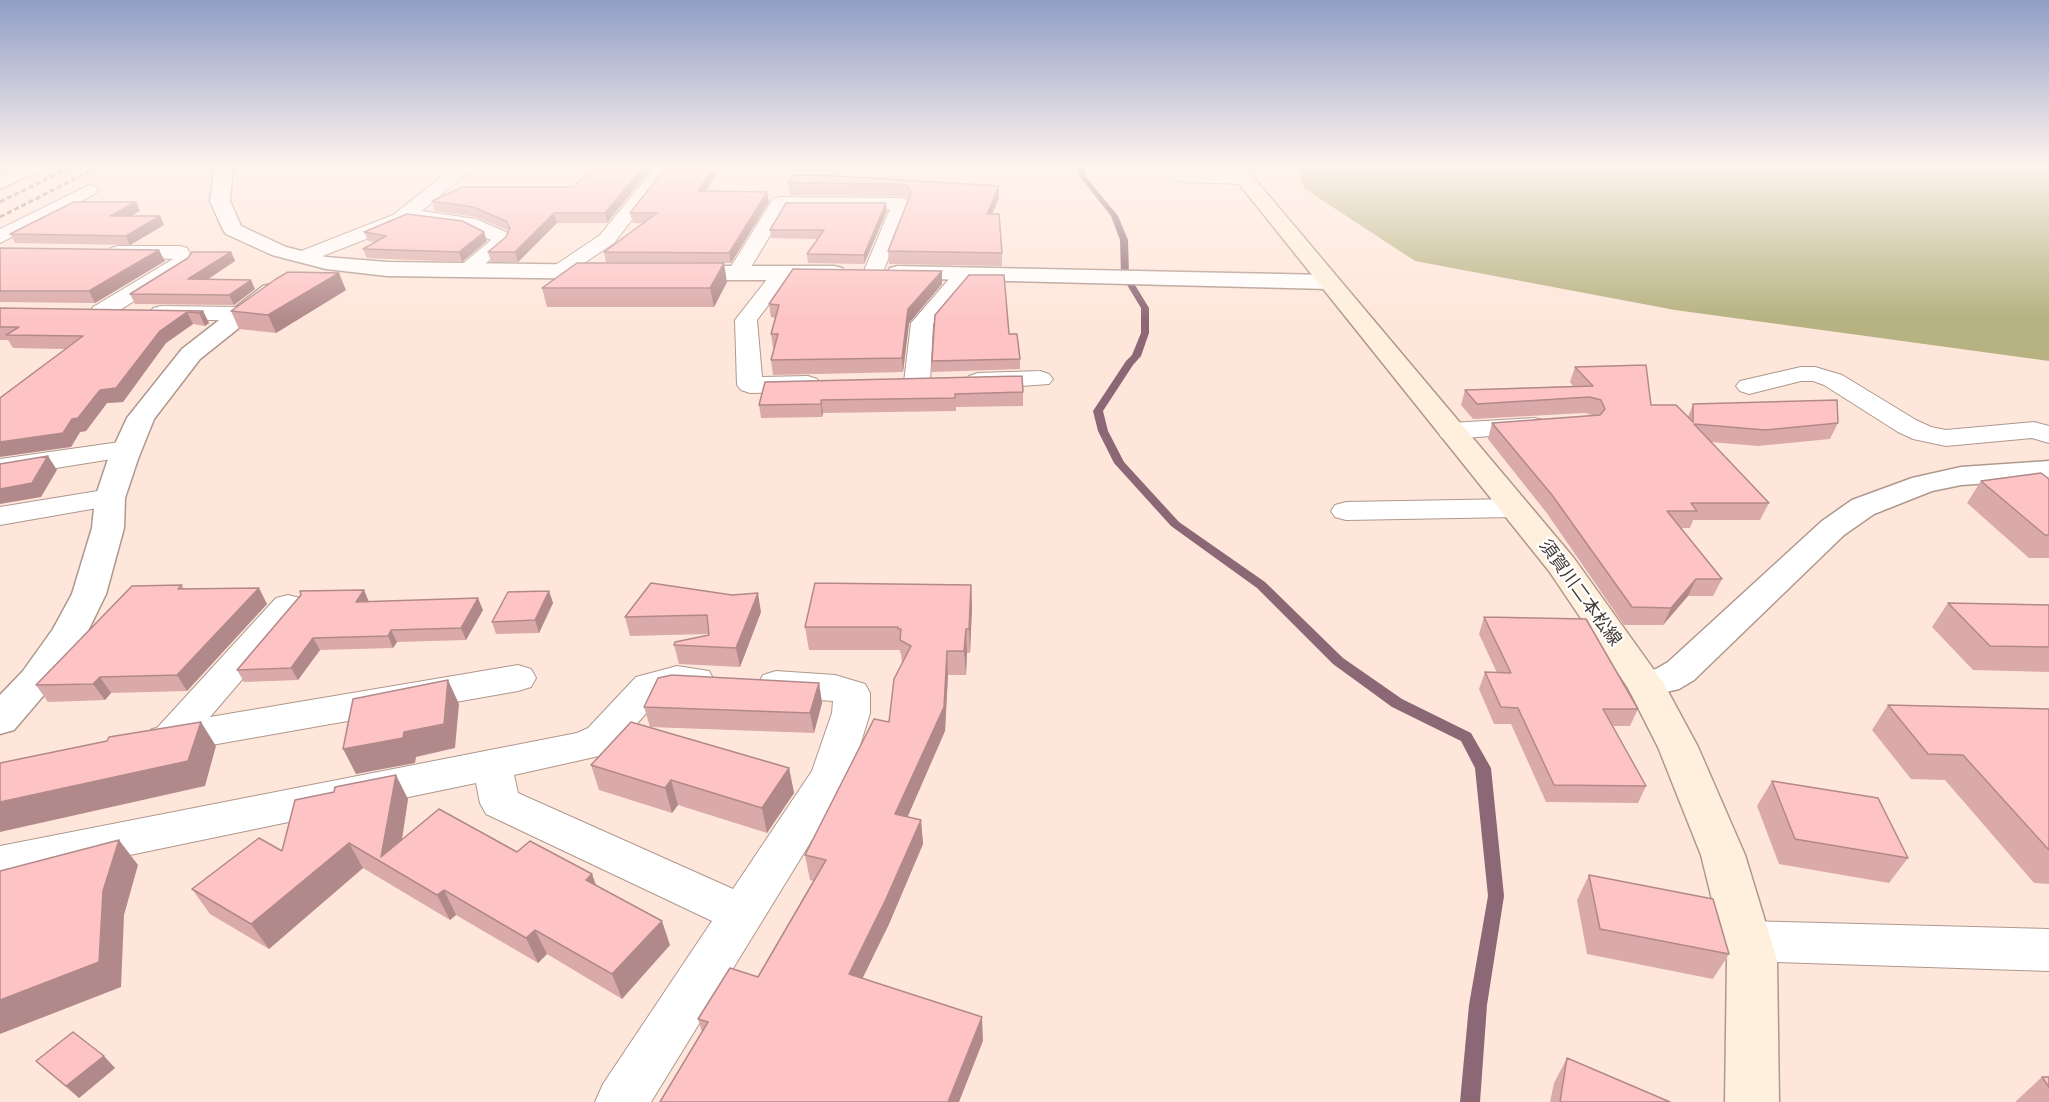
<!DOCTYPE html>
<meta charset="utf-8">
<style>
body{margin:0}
canvas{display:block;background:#ffe6da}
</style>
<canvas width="2049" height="1102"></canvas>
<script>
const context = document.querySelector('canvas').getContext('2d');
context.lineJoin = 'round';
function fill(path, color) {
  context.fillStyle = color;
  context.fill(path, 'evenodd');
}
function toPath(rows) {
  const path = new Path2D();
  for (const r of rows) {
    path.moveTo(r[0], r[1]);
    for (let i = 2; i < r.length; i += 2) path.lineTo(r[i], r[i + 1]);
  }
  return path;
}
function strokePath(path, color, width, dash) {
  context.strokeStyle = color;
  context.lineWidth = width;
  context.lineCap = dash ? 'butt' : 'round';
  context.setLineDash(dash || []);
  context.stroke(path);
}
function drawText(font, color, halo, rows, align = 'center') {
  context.font = font + ' Figtree,"Noto Sans JP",sans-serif';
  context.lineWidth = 4.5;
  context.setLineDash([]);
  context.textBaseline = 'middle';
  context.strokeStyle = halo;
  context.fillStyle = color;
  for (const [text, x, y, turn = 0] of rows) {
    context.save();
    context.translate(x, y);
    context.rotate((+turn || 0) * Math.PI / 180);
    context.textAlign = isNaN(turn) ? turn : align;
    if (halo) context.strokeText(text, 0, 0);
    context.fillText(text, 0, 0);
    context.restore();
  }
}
fill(toPath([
 [1296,165,2049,165,2049,361,1675,310,1415,261,1305,189]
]), '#b6b281');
fill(toPath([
 [1077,165,1083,165,1086,177,1118,216,1128,240,1129,275,1149,308,1149,333,1141,356,1133,365,1103,411,1108,431,1124,462,1179,522,1265,582,1343,658,1402,699,1471,733,1491,768,1504,896,1487,1005,1480,1102,1460,1102,1469,1005,1488,896,1475,768,1461,741,1392,707,1333,664,1257,588,1171,526,1114,463,1098,431,1093,411,1126,361,1132,355,1141,333,1141,308,1121,275,1120,240,1111,216,1080,177,1077,165]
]), '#8c6876');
const minor = toPath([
 [457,165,476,165,422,211,476,219,508,233,511,237,507,246,471,275,464,277,457,275,454,271,491,240,464,228,423,222,414,217,407,223,310,261,296,261,293,257,296,253,393,215,457,165],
 [657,165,674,165,614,243,565,276,558,278,551,276,547,272,551,268,600,235,657,165],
 [1164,165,1182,165,1188,172,1244,174,1250,175,1253,179,1250,183,1244,184,1183,182,1177,181,1164,165],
 [89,185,95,186,98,190,95,194,0,243,0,229,89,185],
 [780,197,901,198,908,200,910,204,881,277,874,279,867,277,863,273,890,209,786,209,745,277,738,279,731,277,727,273,773,199,780,197],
 [118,246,180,246,187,248,194,261,191,265,109,317,101,319,93,317,90,312,93,307,173,259,111,256,108,252,111,248,118,246],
 [782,267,789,269,793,273,757,320,762,377,808,376,817,379,821,384,817,389,808,392,750,393,741,390,737,385,735,320,775,269,782,267],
 [963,269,970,271,974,275,933,324,930,382,926,387,917,390,908,387,904,382,911,323,956,271,963,269],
 [161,306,241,307,249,309,252,314,249,319,241,321,153,318,150,313,153,308,161,306],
 [1801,367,1815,367,1842,375,1916,420,1931,427,1946,430,2034,422,2049,426,2049,443,2032,438,1946,446,1913,439,1898,432,1824,385,1813,381,1801,381,1749,394,1740,391,1736,386,1740,381,1801,367],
 [1040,371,1049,374,1053,379,1049,384,978,389,969,386,965,381,969,376,978,373,1040,371],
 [1534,418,1543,420,1547,426,1543,432,1451,439,1441,437,1438,431,1441,425,1451,423,1534,418],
 [127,441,137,443,141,449,137,455,0,477,0,459,127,441],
 [110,489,120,492,125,498,120,504,0,525,0,507,110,489],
 [1514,499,1525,502,1529,508,1525,514,1514,517,1346,520,1335,517,1331,511,1335,505,1346,502,1514,499],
 [288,595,300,598,305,606,210,717,518,665,531,669,536,678,531,687,518,691,166,753,152,749,147,739,152,729,157,728,276,598,288,595],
 [677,666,709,671,714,680,709,689,696,693,677,692,661,696,616,748,599,756,514,775,518,793,733,889,812,771,832,713,833,701,776,697,763,693,758,684,763,675,776,671,835,675,865,684,870,693,870,713,851,775,845,786,651,1102,595,1102,603,1084,712,921,486,814,480,803,476,783,0,882,0,846,577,733,588,728,636,677,677,666],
 [1746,921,2049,929,2049,971,1746,961,1730,955,1723,941,1730,927,1746,921]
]);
const tertiary = toPath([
 [22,165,46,165,43,169,0,189,0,176,22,165],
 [215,165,233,165,230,201,241,226,286,247,326,257,387,262,609,265,617,267,620,272,617,277,609,279,387,276,326,269,272,255,226,234,223,230,210,201,215,165],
 [682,266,834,266,842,268,845,273,842,278,834,280,682,280,674,278,671,273,674,268,682,266],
 [898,266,1328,275,1336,277,1339,282,1336,287,1328,289,890,278,887,273,890,268,898,266],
 [271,284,279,286,282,291,279,296,200,359,154,419,138,459,125,498,124,528,106,594,87,633,49,689,14,730,0,734,0,695,23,671,53,629,72,594,92,528,95,498,108,459,127,418,182,349,263,286,271,284],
 [2049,461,2049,479,1961,485,1932,491,1874,514,1844,535,1694,680,1679,689,1645,697,1631,693,1626,684,1631,675,1656,669,1668,662,1822,521,1852,500,1912,478,1961,467,2049,461]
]);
const secondary = toPath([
 [1224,165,1243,165,1573,557,1664,684,1698,747,1745,855,1777,960,1779,1102,1725,1102,1727,960,1701,855,1658,747,1628,688,1549,571,1224,165]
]);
strokePath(minor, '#af988d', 2);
strokePath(tertiary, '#af988d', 3);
strokePath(secondary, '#af988d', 3);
fill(minor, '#fff');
fill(tertiary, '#fff');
fill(secondary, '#fef0dc');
strokePath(toPath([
 [0,202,75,165],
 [0,217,102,165]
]), '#918179', 3, [5, 3]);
fill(toPath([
 [595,165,607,223,557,223,518,262,491,262,488,252,506,237,509,231,476,217,435,211,432,201,574,187],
 [793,175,999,186,999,198,992,214,1002,253,1002,266,889,264,888,251,909,198,901,196,790,195,788,183],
 [706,191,767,192,769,202,731,263,606,262,604,252,644,223,633,223,630,213],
 [136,202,140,211,130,216,160,216,164,225,130,245,15,243,10,234],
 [887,211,864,264,808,263,807,254,817,239,771,238,770,230],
 [364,232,487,241,462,262,367,258,363,249,375,242,368,241],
 [0,248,165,261,95,303,0,302],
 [231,252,235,261,207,280,255,289,234,305,135,304,130,294],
 [942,271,942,284,909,323,903,372,773,375,771,360,774,348,773,348,771,334,776,318,771,317,769,304],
 [727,282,714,307,547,307,542,288],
 [346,290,276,333,239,329,231,311],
 [0,308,203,311,209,323,205,326,193,324,166,343,123,402,107,403,86,431,80,432,71,447,66,349,13,348,8,340,0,340],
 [1009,334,1020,359,1020,369,932,372,932,361],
 [1575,367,1651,405,1688,417,1693,404,1838,423,1830,439,1758,446,1711,442,1769,503,1760,520,1693,520,1690,528,1681,528,1722,579,1713,596,1688,596,1663,625,1624,625,1546,512,1488,439,1492,423,1596,416,1585,413,1473,419,1461,405,1465,390,1573,386,1570,382],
 [765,382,1023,392,1023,406,956,407,956,411,823,413,822,417,761,418,759,405],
 [2049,479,2049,558,2029,558,1967,503,1981,481],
 [182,585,184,589,267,604,187,691,111,693,105,700,48,702,36,685],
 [971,585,972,608,970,653,967,653,966,675,948,675,945,731,907,817,921,820,923,844,889,924,862,978,983,1041,702,1032,698,1019,758,977,814,881,810,880,805,855,889,722,902,664,901,653,900,653,900,650,809,650,805,627],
 [549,591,553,603,539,633,496,634,492,622],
 [369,601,483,610,466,640,397,642,393,648,320,650,298,680,244,682,237,670],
 [1948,603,2049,605,2049,672,1973,670,1932,627],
 [761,612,740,667,679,664,674,645,709,635,709,634,630,636,625,617],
 [1484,617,1638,709,1630,726,1613,726,1646,786,1638,803,1546,802,1511,724,1494,724,1479,689,1485,672,1497,673,1479,634],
 [819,683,822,703,814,733,650,727,644,707],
 [1888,705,2049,709,2049,884,2034,883,1945,780,1911,779,1872,730],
 [591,765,789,768,794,793,767,833,678,805,672,813,599,790],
 [1772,781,1908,858,1889,883,1779,864,1757,806],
 [408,799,402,840,517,852,596,885,670,945,622,999,547,954,538,963,456,915,450,920,363,868,269,949,210,914,192,889,282,851],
 [1589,875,1729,954,1713,979,1587,954,1577,900],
 [1567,1058,1670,1102,1550,1102,1554,1083],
 [36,1061,115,1068,79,1098,49,1073],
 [2042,1077,2049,1077,2049,1102,2015,1102]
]), '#daa9a9');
fill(toPath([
 [645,165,654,165,607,223,605,213],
 [715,165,722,165,700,201,698,191],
 [999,186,999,198,987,226,987,214],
 [767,192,769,202,731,263,729,253],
 [136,202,140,211,115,225,110,216],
 [886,203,887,211,864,264,864,255],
 [554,213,557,223,518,262,515,252],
 [160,216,164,225,130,245,126,236],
 [484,232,487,241,462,262,459,252],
 [159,250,165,261,95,303,89,291],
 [231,252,235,261,193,289,188,279],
 [724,263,727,282,714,307,710,288],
 [942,271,942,284,909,323,903,372,902,358,908,309],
 [339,273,346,290,276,333,268,315],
 [251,280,255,289,234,305,229,295],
 [203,311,209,323,205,326,199,313],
 [187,312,193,324,166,343,123,402,107,403,86,431,80,432,71,447,0,457,0,442,72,419,160,331],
 [821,400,823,413,822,417,821,404],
 [48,456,57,470,41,497,0,504,0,489],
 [1696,579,1688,596,1663,625,1671,608],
 [971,585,972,608,970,653,969,629],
 [259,588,267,604,187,691,177,675],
 [364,590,369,602,356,602],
 [549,591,553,603,539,633,535,620],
 [758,593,761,612,740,667,736,648],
 [478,598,483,610,466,640,461,628],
 [966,629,967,653,966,675,964,651],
 [391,630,397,642,393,648,388,636],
 [313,638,320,650,298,680,291,668],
 [947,651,948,675,945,731,898,839,895,814],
 [100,677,111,693,105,700,93,684],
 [448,680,459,704,455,748,416,757,415,763,356,774,343,749],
 [819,683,822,703,814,733,810,713],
 [201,722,216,746,205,786,0,832,0,802],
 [789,768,794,793,767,833,762,808],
 [396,775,408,799,397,871,381,857],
 [671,780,678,805,672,813,665,788],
 [921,820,923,844,889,924,853,998,849,974],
 [119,840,138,865,124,915,121,987,0,1034,0,1000,103,891],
 [349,843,363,868,269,949,251,924],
 [592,874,601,899,586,880],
 [444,890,456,915,450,920,437,895],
 [662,921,670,945,622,999,612,974],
 [535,930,547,954,538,963,526,938],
 [982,1017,983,1041,959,1102,948,1102],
 [104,1056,115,1068,79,1098,66,1086]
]), '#b2898a');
const building = toPath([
 [595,165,645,165,605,213,554,213,515,252,488,252,506,237,510,228,506,221,473,207,432,201,463,187,574,187,595,165],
 [668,165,715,165,698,191,767,192,729,253,604,252,657,213,630,213,668,165],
 [793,175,836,176,999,186,987,214,999,214,1002,253,888,251,911,193,908,186,900,184,788,183,793,175],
 [74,202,136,202,110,216,160,216,126,236,10,234,74,202],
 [786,203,886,203,864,255,807,254,824,230,770,230,786,203],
 [407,214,462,221,484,232,459,252,363,249,386,236,364,232,407,214],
 [0,248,159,250,89,291,0,291,0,248],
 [192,252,231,252,188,279,251,280,229,295,130,294,188,258,192,252],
 [577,263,724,263,710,288,542,288,577,263],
 [793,269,942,271,908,309,902,358,771,360,778,334,771,334,779,305,769,304,793,269],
 [288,272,339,273,268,315,231,311,276,279,288,272],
 [969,275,1004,275,1009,334,1017,334,1020,359,932,361,935,315,969,275],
 [0,308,203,311,199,313,187,312,160,331,116,388,100,390,78,418,72,419,63,433,0,442,0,398,83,336,6,335,19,327,0,327,0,308],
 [1646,365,1651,405,1676,405,1693,422,1693,404,1837,400,1838,423,1765,430,1694,424,1769,503,1691,503,1697,511,1667,511,1722,579,1696,579,1671,608,1632,607,1552,495,1492,423,1600,415,1605,409,1601,400,1590,397,1477,404,1465,390,1593,386,1575,367,1646,365],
 [1022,376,1023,392,955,394,955,398,821,400,821,404,759,405,765,382,1022,376],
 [48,456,32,483,0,489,0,464,48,456],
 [2041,473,2049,479,2049,535,2045,535,1981,481,2041,473],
 [651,583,732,595,758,593,736,648,674,645,675,642,709,635,707,615,625,617,651,583],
 [815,583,971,585,969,629,966,629,964,651,947,651,944,707,895,814,921,820,886,899,849,974,982,1017,948,1102,660,1102,708,1022,698,1019,730,968,758,977,826,860,805,855,874,719,889,722,894,679,911,646,900,640,901,629,898,629,898,627,805,627,815,583],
 [182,585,178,589,259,588,177,675,100,677,93,684,36,685,132,586,182,585],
 [364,590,356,602,478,598,461,628,391,630,388,636,313,638,291,668,237,670,301,595,300,591,364,590],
 [549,591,535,620,492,622,508,592,549,591],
 [1948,603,2049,605,2049,647,1990,646,1948,603],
 [1484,617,1586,619,1638,709,1603,709,1646,786,1554,785,1518,708,1501,707,1485,672,1511,673,1484,617],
 [672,675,819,683,810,713,644,707,658,678,672,675],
 [448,680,444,724,404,732,403,738,343,749,353,699,448,680],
 [1888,705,2049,709,2049,850,1963,755,1928,754,1888,705],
 [201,722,188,761,0,802,0,763,107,741,109,737,201,722],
 [631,722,789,768,762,808,671,780,665,788,591,765,631,722],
 [396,775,381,857,439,809,517,852,530,841,592,874,586,880,662,921,612,974,535,930,526,938,444,890,437,895,349,843,251,924,192,889,259,838,282,851,295,800,334,792,335,787,396,775],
 [1772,781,1878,798,1908,858,1795,839,1772,781],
 [119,840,103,891,99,962,0,1000,0,871,119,840],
 [1589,875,1713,899,1729,954,1600,929,1589,875],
 [73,1032,104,1056,66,1086,36,1061,73,1032],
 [1567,1058,1670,1102,1560,1102,1567,1058],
 [2042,1077,2049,1077,2049,1087,2042,1077]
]);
fill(building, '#fec4c5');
strokePath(building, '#b2898a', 1.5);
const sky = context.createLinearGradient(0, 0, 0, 320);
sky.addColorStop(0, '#909ec6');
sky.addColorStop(0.52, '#fff4ee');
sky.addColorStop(1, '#fff4ee00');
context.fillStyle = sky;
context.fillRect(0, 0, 2049, 320);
drawText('18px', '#433934', '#fff', [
 ["須賀川二本松線",1580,593,54]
]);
</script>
